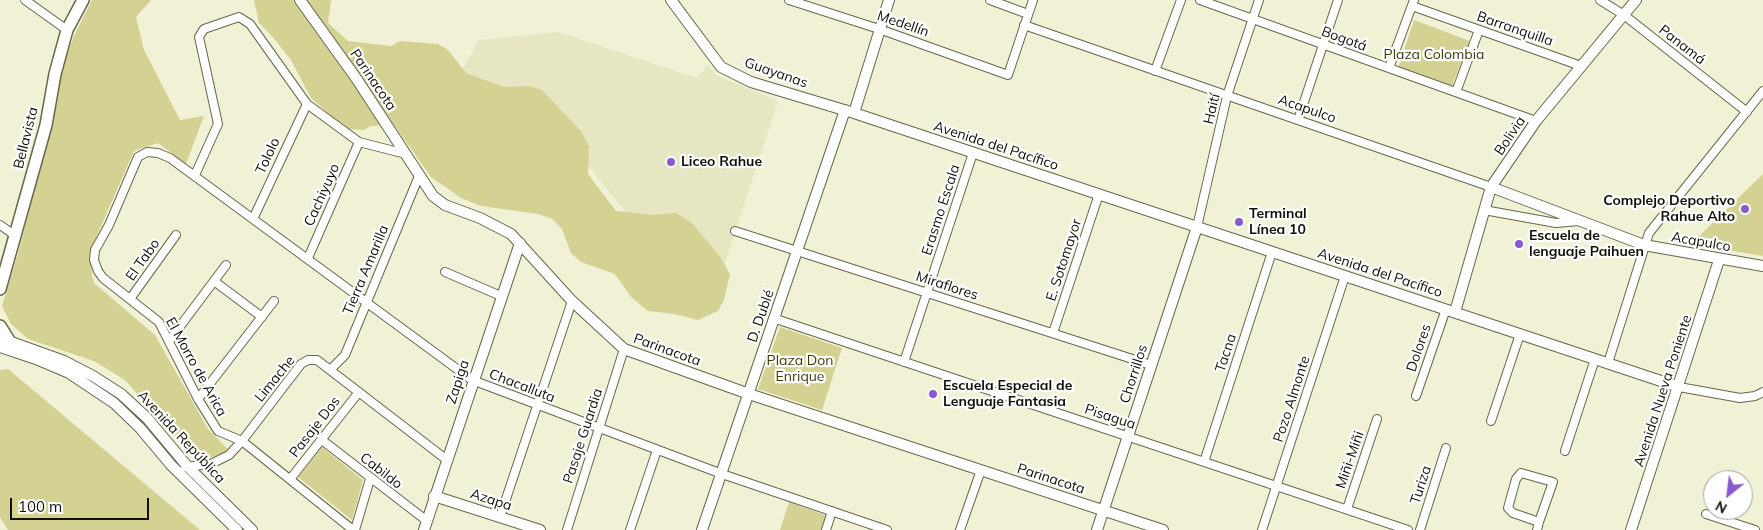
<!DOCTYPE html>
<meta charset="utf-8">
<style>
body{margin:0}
#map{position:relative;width:1763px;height:530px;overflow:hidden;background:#f1f1d6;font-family:Mulish,sans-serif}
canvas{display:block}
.north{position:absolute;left:1703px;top:470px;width:50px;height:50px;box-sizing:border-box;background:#fff;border:1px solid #9f9f9c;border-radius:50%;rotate:209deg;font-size:14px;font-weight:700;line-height:20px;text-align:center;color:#101007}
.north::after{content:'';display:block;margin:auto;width:18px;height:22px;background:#8959d2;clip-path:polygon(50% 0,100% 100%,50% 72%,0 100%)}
.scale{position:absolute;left:10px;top:498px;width:139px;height:22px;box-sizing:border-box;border:2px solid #101007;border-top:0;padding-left:6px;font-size:15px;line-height:18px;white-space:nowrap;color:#101007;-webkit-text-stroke:4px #fff;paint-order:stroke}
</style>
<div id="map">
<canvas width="1763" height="530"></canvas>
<div class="north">N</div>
<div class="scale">100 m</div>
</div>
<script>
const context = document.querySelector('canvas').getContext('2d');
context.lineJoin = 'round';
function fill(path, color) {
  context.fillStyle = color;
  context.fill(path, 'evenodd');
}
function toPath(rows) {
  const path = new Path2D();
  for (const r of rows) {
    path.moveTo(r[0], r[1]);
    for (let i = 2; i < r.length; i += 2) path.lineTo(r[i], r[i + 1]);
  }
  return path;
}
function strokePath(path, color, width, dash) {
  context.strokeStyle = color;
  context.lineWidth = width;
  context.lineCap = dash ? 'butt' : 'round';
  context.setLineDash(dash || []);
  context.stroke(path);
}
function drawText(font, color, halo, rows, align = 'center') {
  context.font = font + ' Mulish,sans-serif';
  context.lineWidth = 4.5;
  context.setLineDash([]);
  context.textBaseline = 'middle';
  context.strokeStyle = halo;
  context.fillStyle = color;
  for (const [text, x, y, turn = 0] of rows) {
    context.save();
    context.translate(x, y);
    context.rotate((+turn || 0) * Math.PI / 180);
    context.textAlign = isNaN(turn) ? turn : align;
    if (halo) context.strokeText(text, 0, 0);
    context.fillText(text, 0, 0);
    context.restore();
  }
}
fill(toPath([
 [558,32,696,78,708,65,716,75,778,101,722,272,634,222,534,100,458,77,479,40]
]), '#e6e6c3');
fill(toPath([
 [92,0,151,0,136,17,144,50,180,120,204,116,186,164,158,143,134,151,91,249,92,276,94,283,155,335,208,429,230,451,213,457,196,459,125,380,94,361,28,339,11,324,2,306,18,254,50,128,59,76,74,36],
 [254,0,331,0,328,23,348,41,391,46,400,41,438,44,448,50,466,73,504,87,529,86,542,90,581,131,589,146,588,174,616,211,653,215,676,213,691,222,719,255,730,274,724,300,718,311,698,320,674,314,648,311,631,297,615,274,581,262,571,253,562,229,552,219,538,214,481,206,461,198,431,177,394,125,371,126,364,130,346,129,311,98,291,60,271,35,259,23],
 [1414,20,1470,41,1451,88,1398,68],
 [1763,174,1763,256,1691,244],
 [780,327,842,348,822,410,758,389],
 [8,369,200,530,8,530,0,517,0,370],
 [322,447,363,480,352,520,298,477],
 [789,502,827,516,822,530,780,530]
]), '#d4d293');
const street = toPath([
 [25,0,67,30],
 [789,0,879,29,1008,75,1033,0],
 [990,0,1028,14],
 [1200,0,1536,121],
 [1600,0,1624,15,1747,112],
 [1412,6,1581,66],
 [1024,25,1491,187],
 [1389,68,1414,0],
 [1155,71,1181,0],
 [1456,92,1479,30],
 [1298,120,1338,0],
 [195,175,218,124,199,37,204,29,239,17,250,24,307,104,359,142,406,154],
 [1484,210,1556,223,1579,221],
 [253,219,307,104],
 [0,225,16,236],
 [1197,227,1227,96,1259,0],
 [735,231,1151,365],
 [308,258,359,142],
 [445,272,501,296],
 [214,281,262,317],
 [130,299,176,235],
 [776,319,1408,530],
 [1053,333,1099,194],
 [169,341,226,265],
 [904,362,973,153],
 [1608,363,1649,233,1763,91],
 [330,370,345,355,419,176],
 [1679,387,1740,398,1755,396,1763,392],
 [1416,396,1446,309],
 [198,399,274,301],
 [1491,421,1520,334],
 [322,440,427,521],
 [1565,451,1595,359],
 [1204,462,1272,252],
 [185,467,211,464,229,455,242,441,301,364,308,360,317,360,447,460],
 [291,478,359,392],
 [1347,509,1377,419],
 [1706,514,1755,530],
 [500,517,572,301],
 [353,530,242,441,218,431,198,399,159,322,103,278,98,271,94,260,95,250,109,225,138,157,147,152,158,153,170,158,472,380,722,474,887,530],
 [355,530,370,479],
 [567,530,624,349],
 [630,530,657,450],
 [826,530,832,511],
 [960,530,981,470],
 [1262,530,1345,276],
 [1420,530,1446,448],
 [1537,530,1539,522,1553,482,1521,473,1516,479,1508,508,1513,513,1539,522]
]);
const secondary = toPath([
 [300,0,356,78,433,196,445,205,480,218,511,234,572,301,624,349,749,394,1163,530],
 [671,0,721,67,751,82,854,113,1679,387],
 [854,113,889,0],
 [1491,187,1644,245,1763,266],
 [1455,312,1491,187,1536,121,1636,0],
 [0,338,64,361,93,376,121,394,147,418,188,467,252,530],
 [0,347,36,359,69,373,114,403,140,428,171,465,237,530],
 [434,496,540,530],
 [424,530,520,243],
 [702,530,845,110],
 [1097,530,1197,227],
 [1631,530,1719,260]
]);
const primary = toPath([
 [0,289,46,125,55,74,67,30,83,0],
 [0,326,10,342]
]);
strokePath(street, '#67664e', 10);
strokePath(secondary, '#67664e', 12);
strokePath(primary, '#67664e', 14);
strokePath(street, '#fff', 8);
strokePath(secondary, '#fff', 10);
strokePath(primary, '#fff', 11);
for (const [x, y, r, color] of [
 [671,162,5,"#8959d2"],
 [1745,209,5,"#8959d2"],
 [1239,222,5,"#8959d2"],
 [1519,244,5,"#8959d2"],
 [933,394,5,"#8959d2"]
]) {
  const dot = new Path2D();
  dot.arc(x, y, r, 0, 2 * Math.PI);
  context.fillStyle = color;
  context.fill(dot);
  strokePath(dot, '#fff', 2);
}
drawText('14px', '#101007', '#fff', [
 ["Medellín",903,24,19],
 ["Barranquilla",1515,29,19],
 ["Bogotá",1344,39,20],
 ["Panamá",1682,45,38],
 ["Guayanas",776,73,19],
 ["Parinacota",373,80,56],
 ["Haití",1212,109,-76],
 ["Acapulco",1307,109,19],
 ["Bolivia",1510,136,-56],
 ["Bellavista",26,138,-76],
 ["Avenida del Pacífico",996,146,18],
 ["Tololo",268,156,-65],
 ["Cachiyuyo",322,195,-66],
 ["Erasmo Escala",941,210,-72],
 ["Acapulco",1701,242,10],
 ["El Tabo",143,260,-55],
 ["E. Sotomayor",1064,260,-72],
 ["Tierra Amarilla",366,270,-67],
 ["Avenida del Pacífico",1380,273,18],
 ["Miraflores",947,286,18],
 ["D. Dublé",761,316,-71],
 ["Dolores",1419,348,-71],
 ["Parinacota",667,350,20],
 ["Tacna",1226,353,-72],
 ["El Morro de Arica",196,367,61],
 ["Chorrillos",1134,374,-72],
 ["Limache",275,379,-51],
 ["Zapiga",458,382,-72],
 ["Chacalluta",522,386,21],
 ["Avenida Nueva Poniente",1663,391,-72],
 ["Pozo Almonte",1292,399,-72],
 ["Pisagua",1110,417,18],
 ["Pasaje Dos",315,427,-52],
 ["Pasaje Guardia",583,436,-72],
 ["Avenida República",181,437,47],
 ["Miñi-Miñi",1350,460,-71],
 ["Cabildo",381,471,38],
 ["Parinacota",1051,479,18],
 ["Turiza",1421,485,-72],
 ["Azapa",491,500,18]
]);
drawText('14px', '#3d3b08', '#fff', [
 ["Plaza Colombia",1434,55],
 ["Plaza Don",800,361],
 ["Enrique",800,377]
]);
drawText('bold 14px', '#101007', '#fff', [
 ["Liceo Rahue",681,162],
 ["Complejo Deportivo",1735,201,"right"],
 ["Rahue Alto",1735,217,"right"],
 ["Terminal",1249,214],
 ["Línea 10",1249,230],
 ["Escuela de",1529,236],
 ["lenguaje Paihuen",1529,252],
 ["Escuela Especial de",943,386],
 ["Lenguaje Fantasia",943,402]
], 'left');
</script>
